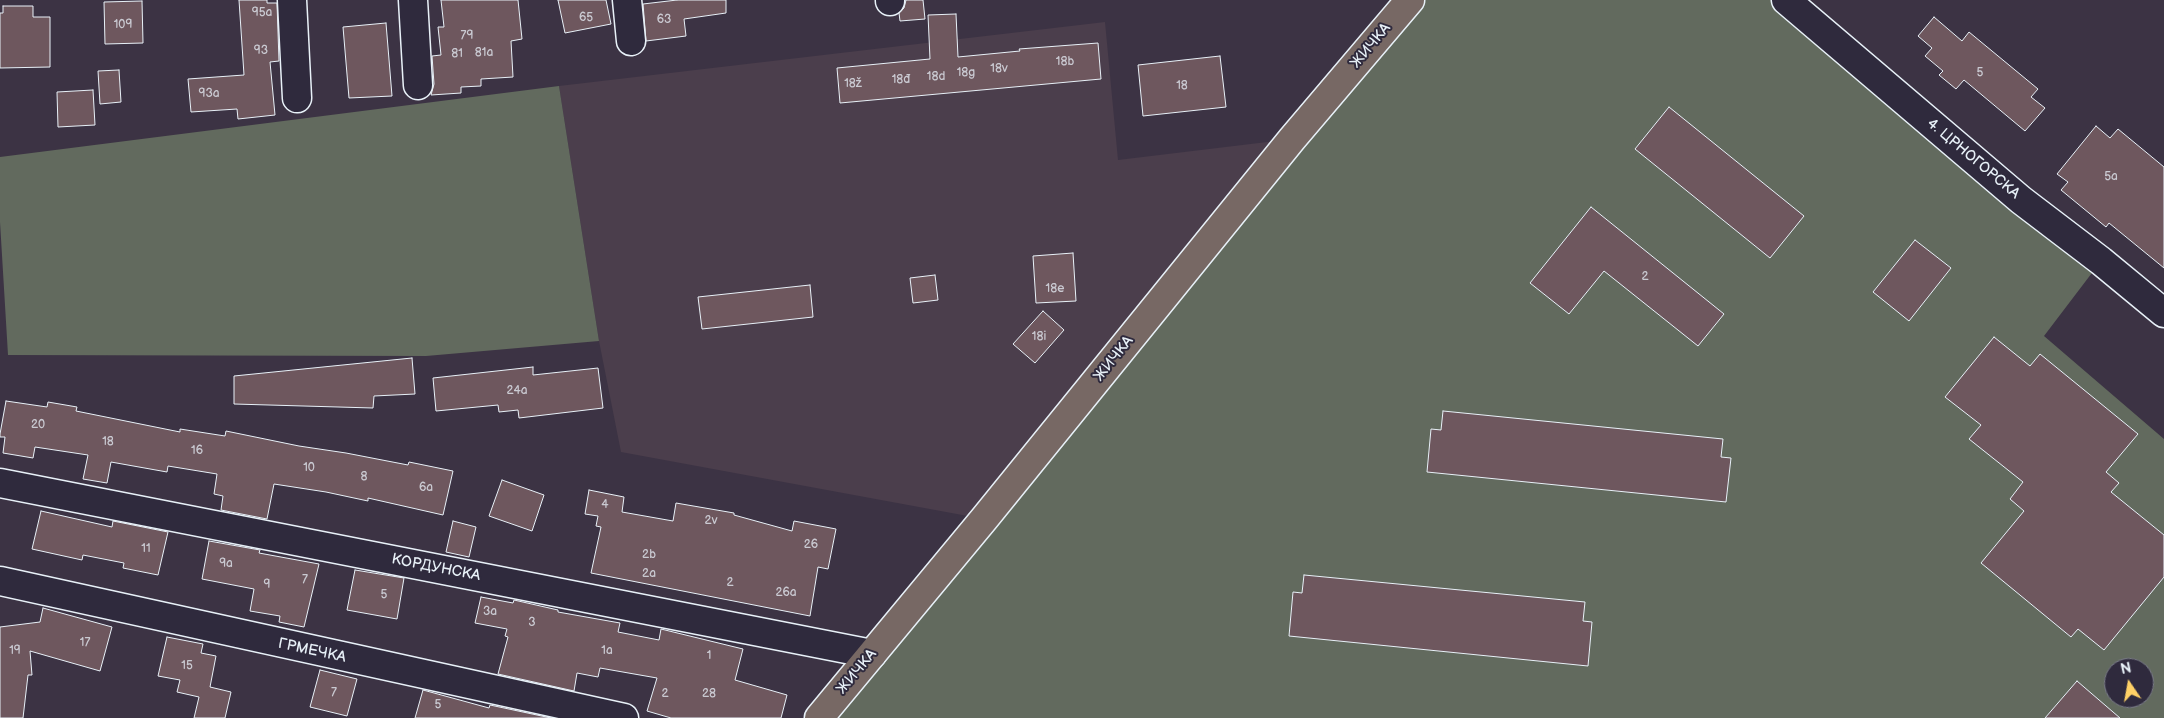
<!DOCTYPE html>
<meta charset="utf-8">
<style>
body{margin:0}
#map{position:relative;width:2164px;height:718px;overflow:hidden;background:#3c3344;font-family:"Balsamiq Sans",sans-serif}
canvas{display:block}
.north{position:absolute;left:2104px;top:658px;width:50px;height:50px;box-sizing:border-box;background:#2f2a3d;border:1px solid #797a88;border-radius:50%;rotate:348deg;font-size:14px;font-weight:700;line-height:20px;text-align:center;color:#e8f1f8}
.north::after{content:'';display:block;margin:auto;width:18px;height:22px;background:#ffd166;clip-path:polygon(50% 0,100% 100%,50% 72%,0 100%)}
</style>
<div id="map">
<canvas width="2164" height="718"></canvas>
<div class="north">N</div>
</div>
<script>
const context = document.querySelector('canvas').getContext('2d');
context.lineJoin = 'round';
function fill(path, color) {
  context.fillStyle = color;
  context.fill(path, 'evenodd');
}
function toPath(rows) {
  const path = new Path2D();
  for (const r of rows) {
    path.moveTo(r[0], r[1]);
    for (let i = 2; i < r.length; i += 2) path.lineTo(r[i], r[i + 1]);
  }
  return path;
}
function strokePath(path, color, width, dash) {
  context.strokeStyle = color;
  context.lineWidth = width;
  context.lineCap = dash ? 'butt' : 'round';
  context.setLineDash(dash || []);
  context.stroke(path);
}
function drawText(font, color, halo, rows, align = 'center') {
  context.font = font + ' "Balsamiq Sans",sans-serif';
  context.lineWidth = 4;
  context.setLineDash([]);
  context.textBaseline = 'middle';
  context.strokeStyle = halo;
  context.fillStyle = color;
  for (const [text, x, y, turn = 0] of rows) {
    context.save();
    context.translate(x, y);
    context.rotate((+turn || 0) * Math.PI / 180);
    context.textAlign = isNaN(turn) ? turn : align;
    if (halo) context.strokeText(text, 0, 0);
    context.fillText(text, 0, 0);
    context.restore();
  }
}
fill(toPath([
 [1105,22,1118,160,1292,139,984,519,621,452,599,341,559,86]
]), '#4b3e4c');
fill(toPath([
 [1410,0,1786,0,2101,261,2044,336,2164,439,2164,718,819,718],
 [2114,668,2144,668,2144,698,2114,698],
 [559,86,599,341,426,356,8,355,0,222,0,157]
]), '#626a5e');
const building = toPath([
 [239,0,267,0,267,3,277,3,279,61,270,62,275,115,238,119,237,109,191,112,188,79,244,75,239,0],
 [441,0,518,0,522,39,511,41,513,77,481,79,481,86,461,87,461,93,431,95,434,84,432,56,441,55,438,27,444,27,441,0],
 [558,0,606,0,611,24,565,33,558,0],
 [677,0,726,0,726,13,684,19,686,36,646,41,643,4,677,0],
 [906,0,923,0,925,19,900,21,899,13,904,8,906,0],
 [142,1,143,43,105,44,104,2,142,1],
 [3,6,33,6,33,17,50,17,50,67,0,68,0,13,3,13,3,6],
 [956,14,958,57,1020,51,1019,49,1098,43,1101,79,840,103,837,68,930,59,928,15,956,14],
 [1934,17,1962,41,1969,32,2038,89,2031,97,2045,108,2025,131,1964,80,1956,89,1939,75,1943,71,1925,56,1932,48,1918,36,1934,17],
 [386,23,392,96,349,98,343,27,386,23],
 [1220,56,1226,107,1143,116,1138,65,1220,56],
 [119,70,121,102,100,104,98,71,119,70],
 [93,90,95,125,58,127,57,92,93,90],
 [1669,107,1804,216,1770,258,1635,149,1669,107],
 [2096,126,2110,138,2118,129,2164,167,2164,268,2109,223,2106,227,2061,190,2068,182,2057,174,2096,126],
 [1591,207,1724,314,1698,346,1604,271,1569,314,1530,283,1591,207],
 [1915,240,1951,268,1909,321,1873,292,1915,240],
 [1073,253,1076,301,1036,303,1033,256,1073,253],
 [935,275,938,300,913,303,910,278,935,275],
 [810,285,813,317,702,329,698,297,810,285],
 [1043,311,1064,330,1035,363,1013,344,1043,311],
 [1994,337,2030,366,2040,354,2138,434,2106,472,2119,483,2111,492,2164,535,2164,577,2104,650,2078,629,2071,637,1981,563,2024,511,2010,499,2023,482,1969,439,1981,425,1945,397,1994,337],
 [412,358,415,394,374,396,373,408,234,404,234,376,412,358],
 [533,367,533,375,598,368,603,408,519,418,518,410,499,412,498,405,436,411,433,378,533,367],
 [6,401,47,407,48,402,77,407,76,411,180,432,180,429,225,436,226,431,299,446,346,453,408,465,409,462,453,471,443,515,368,498,368,501,326,492,274,484,267,519,221,510,223,496,214,494,217,474,168,466,167,472,111,462,107,483,83,479,88,455,35,447,33,458,3,453,5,437,0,437,0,434,6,401],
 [1443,411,1723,439,1721,457,1731,458,1726,502,1427,472,1431,429,1441,430,1443,411],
 [502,480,544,495,532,531,489,516,502,480],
 [589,490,624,497,622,512,673,521,676,503,734,513,734,515,792,531,794,521,836,529,828,569,818,567,810,616,591,573,601,527,596,526,598,516,585,514,589,490],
 [41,511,112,527,113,521,168,532,158,575,123,568,124,563,83,555,82,560,32,549,41,511],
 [453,521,476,527,469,557,446,552,453,521],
 [209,541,260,550,259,553,319,564,304,627,279,622,280,616,250,611,254,589,202,579,209,541],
 [355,570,404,578,397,619,347,610,355,570],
 [1304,575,1585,602,1583,621,1592,622,1588,666,1289,636,1293,592,1302,593,1304,575],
 [481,597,513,603,514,600,558,610,558,612,620,623,618,632,659,640,661,629,743,649,735,680,787,695,781,718,671,718,647,711,657,678,600,668,598,677,577,673,574,691,498,674,508,637,505,636,507,629,475,623,481,597],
 [43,608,112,627,100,671,30,651,32,675,28,675,23,718,0,718,0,627,40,622,43,608],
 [167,637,203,644,201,653,216,656,210,687,231,692,225,718,194,718,199,697,177,692,180,680,158,676,167,637],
 [320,670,357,679,347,716,310,707,320,670],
 [2077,681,2120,718,2045,718,2077,681],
 [423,690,489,708,490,705,551,718,415,718,423,690]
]);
fill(building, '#6e575e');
strokePath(building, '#e8f1f8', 1);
const minor = toPath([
 [292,0,297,98],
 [413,0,418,85],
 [627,0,631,41],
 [890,0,890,1],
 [1786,0,2021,200,2101,261,2164,313],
 [0,483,872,654],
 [0,581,624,718]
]);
const major = toPath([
 [819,718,984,519,1292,139,1410,0]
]);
strokePath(minor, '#e8f1f8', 31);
strokePath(major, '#e8f1f8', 31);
strokePath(minor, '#2f2a3d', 28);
strokePath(major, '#776864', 28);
drawText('12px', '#cacad2', null, [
 ["95a",262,13],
 ["65",586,18],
 ["63",664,20],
 ["109",123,25],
 ["79",467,36],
 ["93",261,51],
 ["81a",484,53],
 ["81",457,54],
 ["18b",1065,62],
 ["18v",999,69],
 ["18g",966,73],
 ["5",1980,73],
 ["18d",936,77],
 ["18đ",901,80],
 ["18ž",853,84],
 ["18",1182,86],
 ["93a",209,94],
 ["5a",2111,177],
 ["2",1645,277],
 ["18e",1055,289],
 ["18i",1039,337],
 ["24a",517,391],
 ["20",38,425],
 ["18",108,442],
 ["16",197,451],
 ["10",309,468],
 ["8",364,477],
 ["6a",426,488],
 ["4",605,505],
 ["2v",711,521],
 ["26",811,545],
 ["11",146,549],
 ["2b",649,555],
 ["9a",226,564],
 ["2a",649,574],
 ["7",305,580],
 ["2",730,583],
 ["9",267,585],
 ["26a",786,593],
 ["5",384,595],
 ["3a",490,612],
 ["3",532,623],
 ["17",85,643],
 ["19",15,651],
 ["1a",607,651],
 ["1",709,656],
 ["15",187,666],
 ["7",334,693],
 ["2",665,694],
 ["28",709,694],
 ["5",438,705]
]);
drawText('15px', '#e8f1f8', '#2f2a3d', [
 ["ЖИЧКА",1371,46,-50],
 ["4. ЦРНОГОРСКА",1973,159,40],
 ["ЖИЧКА",1114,359,-51],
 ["КОРДУНСКА",436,568,11],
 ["ГРМЕЧКА",312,651,12],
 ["ЖИЧКА",857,672,-50]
]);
</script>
